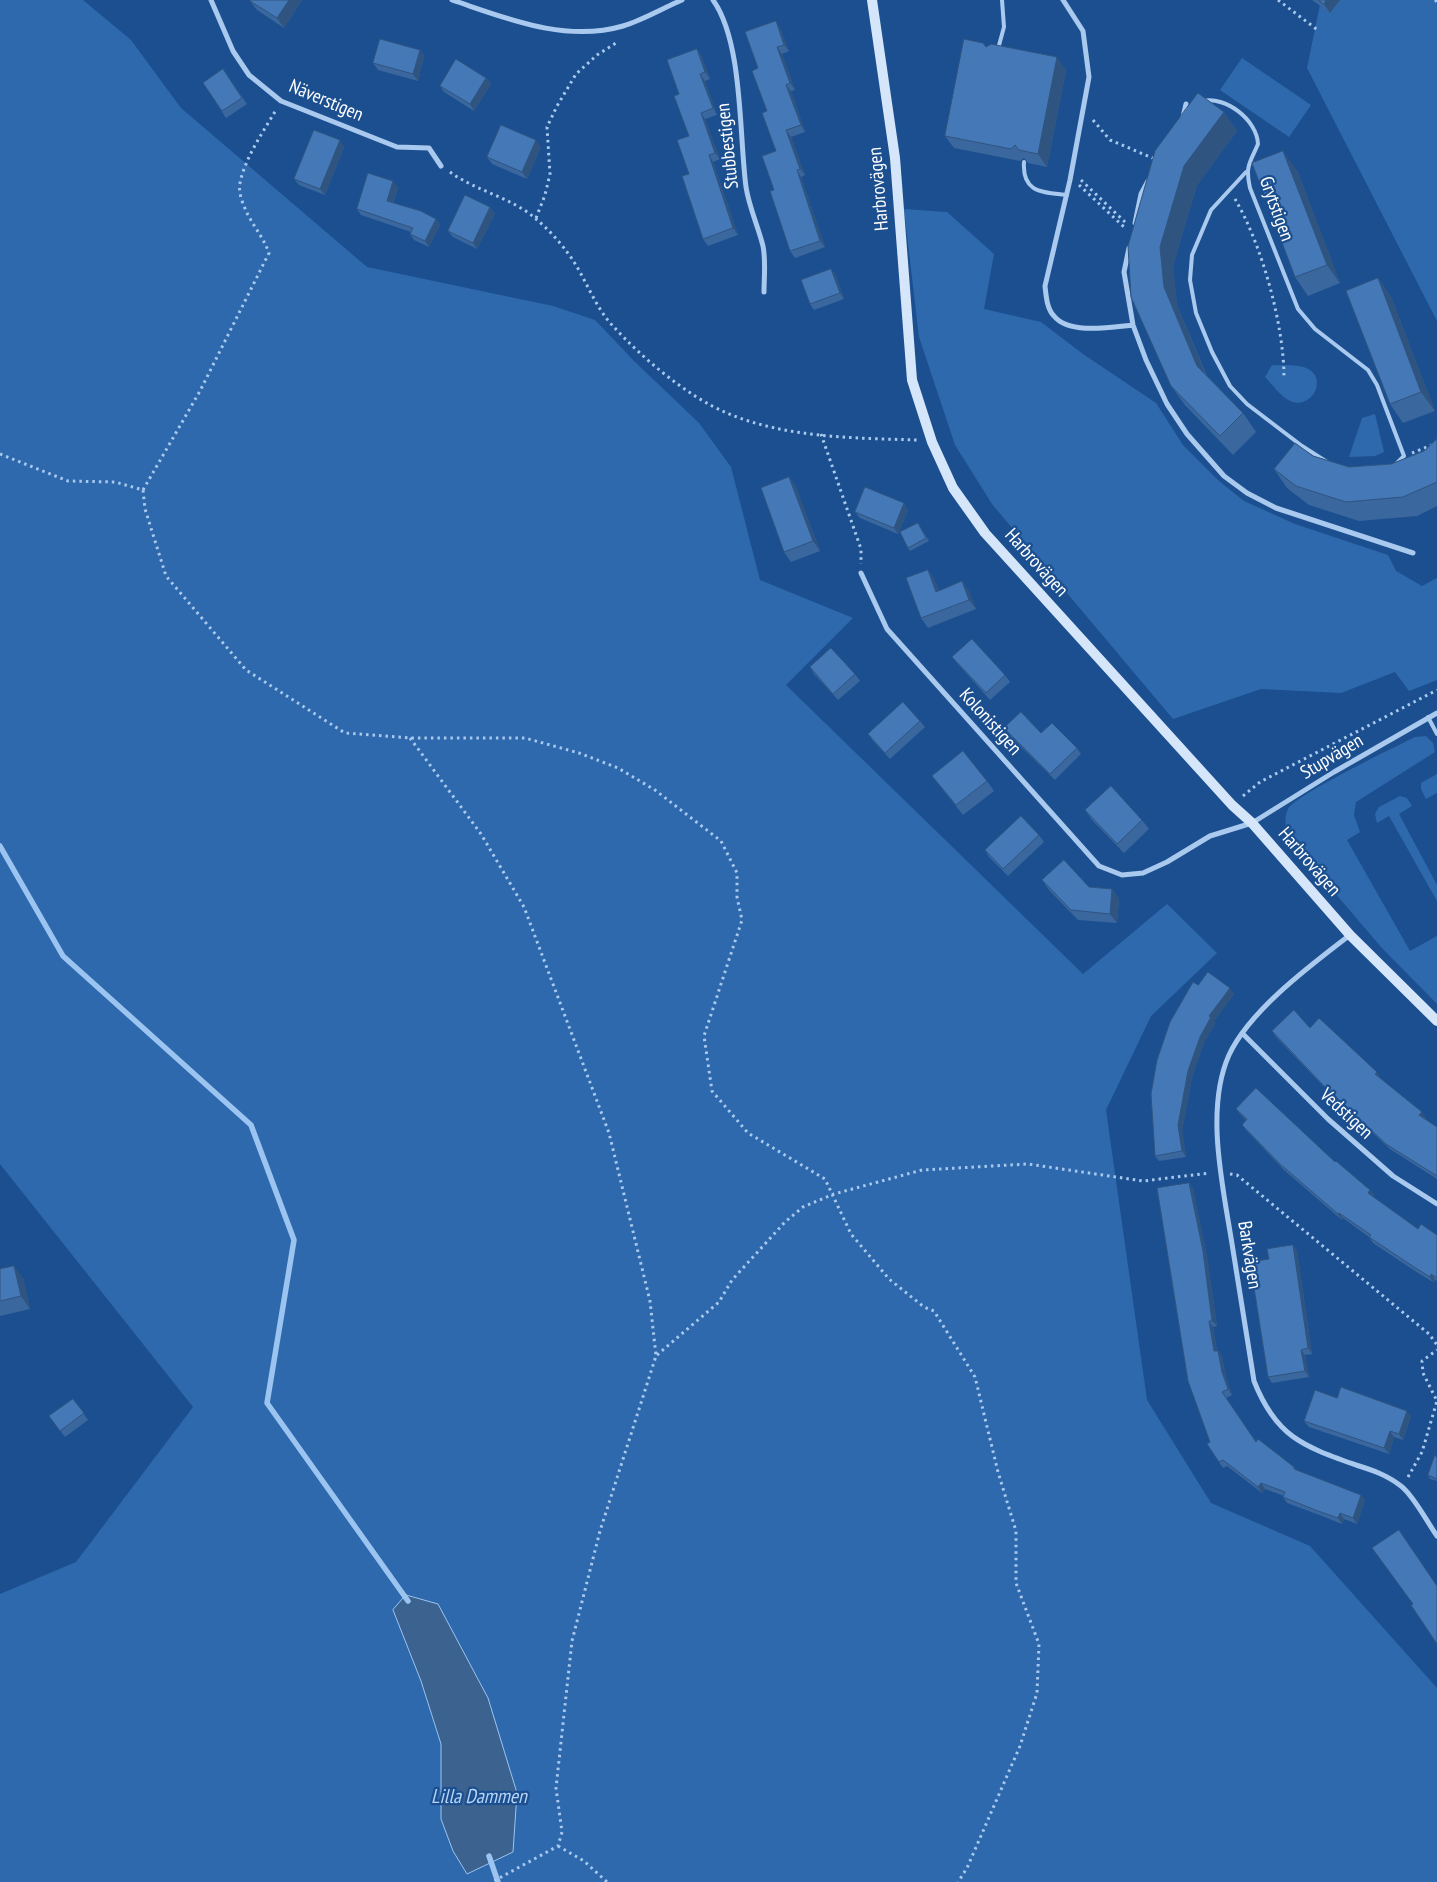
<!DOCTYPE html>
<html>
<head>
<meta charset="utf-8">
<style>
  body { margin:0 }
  canvas { display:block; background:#1b4f8f }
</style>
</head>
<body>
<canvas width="1437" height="1882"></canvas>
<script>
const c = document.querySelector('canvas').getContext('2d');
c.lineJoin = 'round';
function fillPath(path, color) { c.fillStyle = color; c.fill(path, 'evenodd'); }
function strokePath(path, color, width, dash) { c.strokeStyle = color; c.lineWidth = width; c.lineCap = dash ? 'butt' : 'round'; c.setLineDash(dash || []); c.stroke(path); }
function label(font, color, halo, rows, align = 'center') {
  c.font = font + ' "PT Sans Narrow",sans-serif'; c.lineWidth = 4.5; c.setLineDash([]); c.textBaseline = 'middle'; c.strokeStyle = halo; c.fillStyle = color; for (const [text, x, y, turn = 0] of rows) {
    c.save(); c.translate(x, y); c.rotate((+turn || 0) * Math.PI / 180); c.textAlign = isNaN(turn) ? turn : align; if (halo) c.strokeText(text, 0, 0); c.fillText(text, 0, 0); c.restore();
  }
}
const green = new Path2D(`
  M0,0h83l48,40 50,68 186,159 186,39 42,14 39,41 65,62 32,44 29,113 93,38 -67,67 297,289 84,-70 50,49 -66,63 -45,94 41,290 64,103 99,43 127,142v194h-1437v-288l76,-32 117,-155 -193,-243zM406,1595l32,10 50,93 -21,176 -14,-23 -12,-32v-75l-20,-63z
  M1321,0h116v321l-130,-253z
  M1242,58l69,47 -22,32 -69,-47z
  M904,209l43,3 47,42 -10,55 57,13 42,32 73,49 27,42 36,36 25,20 51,23 93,31 8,16 26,15 15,-8v102l-28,11 -14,-19 -54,21 -80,-4 -88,30 -181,-215 -37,-59 -36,-108z
  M1272,365c11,1 28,-2 38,5 17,12 0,40 -20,31 -9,-4 -18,-17 -25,-24z
  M1375,414l9,38 -9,4 -26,1 13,-39z
  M1426,736l7,7 2,9 -79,50 -2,13 6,17 -13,8 63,111 27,-15v68l-56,-57 -87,-102c-7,-12 -12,-23 -6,-36 7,-14 107,-62 127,-72z
  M1437,774v19l-11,6 -5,-10v-6z
  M1400,796l7,2 5,8 -13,8 38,71v16l-48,-85 -12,7 -2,-9 4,-7z`);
const water = new Path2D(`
  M406,1595l32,9 50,94 29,95 -4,59 -46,22 -14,-23 -12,-32v-75l-20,-63 -28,-71z`);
const stream = new Path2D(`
  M0,846l63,110 188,169 43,115 -27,163 141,198
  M489,1856l9,26`);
const path = new Path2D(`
  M1278,0l41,31
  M1435,0l2,2
  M1093,120l17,20 45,19
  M450,172c26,19 63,26 86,47 11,9 23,22 31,33 18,23 26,53 46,74 28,31 75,71 114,87 58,25 128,25 190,27
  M1081,180l44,42
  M1079,185l45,42
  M1235,199c27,46 49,126 49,179
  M536,218l9,-23 5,-21 -3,-47 10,-21 19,-32 21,-19 19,-12
  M821,434l40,115v15
  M1412,453l25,-10
  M0,454l68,27 47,1 28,8 2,19 21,67 80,94 99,63 65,5h115l54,15 39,15 37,22 66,51 16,32v24l5,23 -38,116 8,55 36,42 77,46 26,55 38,45 35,28 10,4 41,66 23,95 18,59v52l23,61 -2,49 -17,53 -53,122 -9,14
  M143,490l57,-99 69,-138c-6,-16 -15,-26 -22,-40 -4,-9 -9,-20 -7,-30 5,-25 23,-51 36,-73
  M410,738l71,96 43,73 85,226 41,168 6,55 -56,175 -28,110 -16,147 6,44 -4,14 -66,36
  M1243,796l17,-14 177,-92
  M1230,1174l7,1 192,159 8,11
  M657,1355l62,-53 13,-22 53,-58 18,-15 31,-13 88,-24 106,-6 115,17 67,-8
  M1408,1477l14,-25 15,-51 -14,-28 -1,-12 15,-11
  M558,1846l26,15 23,21`);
const lane = new Path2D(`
  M998,49l6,-22 -2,-27
  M1203,101c23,-5 54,19 55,43 -8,19 -13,21 -8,44l48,121 17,20 53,41 9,15 27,71 -8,8
  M1024,162c-2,31 18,30 43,33
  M1246,172l-35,38 -19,45 -2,25 6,33 16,39 18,34 17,18 55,42 25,16
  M1428,717l9,17`);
const street = new Path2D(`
  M211,0l22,51 16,24 32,26 116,46 32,1 12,18
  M452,0c54,18 113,43 171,26 20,-6 40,-18 59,-26
  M713,0c30,42 26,134 33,187 3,20 12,39 17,59 3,15 1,32 1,46
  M1063,0l20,31 6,46 -19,103 -25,106c1,10 2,23 9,30 15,19 58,11 79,9
  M1183,117l3,-13
  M1135,223l6,-29 7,-13
  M1129,248l-5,24 9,53 13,35 21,44 20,30 37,42 23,17 29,15 137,45
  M861,573l26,56 212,237 23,9 21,-2 24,-11 43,-26 42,-13 82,-51 103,-59
  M1350,935c-39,30 -100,75 -121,120 -25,56 -5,136 4,195 7,44 14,87 21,131 22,56 49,65 102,84 16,5 31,10 45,21 13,10 26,36 36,50
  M1243,1034l85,85 65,57 44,28`);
const secondary = new Path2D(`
  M872,0l23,158 17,222 20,62 21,46 32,45 247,272 20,18 98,112 87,86`);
const wall = new Path2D(`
  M251,0h51l-18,28 -27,-18 -7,-9z
  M1312,0h28l-10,13z
  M776,21l4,7 9,23 -7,3 13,36 -4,1 14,41 -14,5 14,38 -4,2 24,70 -30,11 -5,-7 -16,-61 2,-39 -9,-40 -9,-43z
  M986,47l80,23 -19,97 -19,-4 -4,-5 -4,3 -66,-13 -9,-12z
  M697,49l4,6 9,24 -5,2 12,34 -12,4 15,40 -7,3 25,73 -30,11 -5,-7 -14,-65v-38l-10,-42z
  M420,50l4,6 -6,25 -40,-11 -5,-7z
  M223,69l24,35 -21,14 -23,-35z
  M486,78l5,6 -17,27 -30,-19 -4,-6z
  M1224,112l13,19 -40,54 -24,81 4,39 30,71 36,37 13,19 -23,23 -48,-50 -14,-19 -40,-89z
  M344,147l-19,48 -26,-10 -5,-6z
  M541,147l-14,32 -35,-15 -5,-7z
  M1297,170l43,113 -32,13 -13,-19z
  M398,187l-5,16 43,16 4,6 -11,22 -15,-7 -4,-6 1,-2 -50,-17 -4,-6z
  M490,207l5,7 -18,35 -24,-12 -5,-6z
  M831,269l5,7 8,23 -30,11 -4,-6z
  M1378,278l13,19 44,114 -32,12 -13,-19z
  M1437,439v67l-20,10 -58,5 -50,-16 -22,-17 -13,-19 39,-13 36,11 42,-3 33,-13z
  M789,477l7,10 24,64 -29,11 -7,-10z
  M908,510l-10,24 -38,-16 -5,-6z
  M918,523l11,18 -19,10 -2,-3z
  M928,570l6,9 5,12h30l7,18 -48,19 -7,-10z
  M952,657l53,18 5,7 -20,18 -33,-37z
  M810,667l45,7 5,7 -22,19 -24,-26z
  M920,721l5,6 -35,32 -17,-18 -5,-7z
  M1004,728l37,5 36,15 4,6 -26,26 -46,-45z
  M932,776l55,5 7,10 -31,24z
  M1085,810l57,10 7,9 -25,24 -32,-33z
  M1039,835l5,7 -36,34 -19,-19 -4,-7z
  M1042,880l47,7 23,2 7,10 -2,24 -39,-3 -29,-30z
  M1198,985l36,9 -20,27 1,2 -11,20 -12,34 -10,54 4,26 -27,4 -4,-5z
  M1310,1028l71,50h-1l46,40 -1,1 12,8v52l-47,-30 -63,-59 -51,-53 -4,-6z
  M1236,1109l99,53 35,28 4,5 -1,2 45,32 19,6v46l-2,-1 -2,2 -18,-11 -42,-28 -4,-6 -26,-19 -1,2 -58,-50 -38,-40 -4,-5 4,-5 -6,-6z
  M1189,1183l4,6 14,68 10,69 -4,1 4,24h1l4,5 4,22 6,17 -6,3 30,44 38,25 2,3 69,30 -8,24 -13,-5 -2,5 -20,-8 -35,-13 -4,-6 1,-1 -19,-7 -3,4 -35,-27 -4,2 -16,-24 3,-2z
  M1293,1245l4,6 15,103 -7,1 4,22 -37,6 -4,-6 1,-118z
  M0,1269l23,9 7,31 -30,7z
  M1337,1398l74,18 -8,24 -9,-3 -5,17 -80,-27 -5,-6z
  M73,1399l15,21 -23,17 -16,-21z
  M1437,1458v23l-7,-2 -2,-4z`);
const shadedWall = new Path2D(`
  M289,0h13l-18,28 -7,-10z
  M1326,0h14l-10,13 -6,-9z
  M776,21l4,7 9,23 -5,-6z
  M777,47l5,7 13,36 -5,-7z
  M697,49l4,6 9,24 -5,-7z
  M420,50l4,6 -6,25 -5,-7z
  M1057,57l9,13 -19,97 -9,-13z
  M700,74l5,7 12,34 -4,-7z
  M486,78l5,6 -17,27 -4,-7z
  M786,85l5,6 14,41 -4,-7z
  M1224,112l13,19 -40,54 -24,81 4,39 33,80 -13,-19 -33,-79 -4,-40 24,-81z
  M701,113l4,6 15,40 -5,-6z
  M786,130l5,7 14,38 -5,-6z
  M340,140l4,7 -19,48 -5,-6z
  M536,140l5,7 -14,32 -5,-7z
  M1283,151l14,19 43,113 -13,-18z
  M709,155l4,7 25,73 -5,-7z
  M797,170l4,7 24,70 -5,-6z
  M393,181l5,6 -7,20 -4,-6z
  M490,207l5,7 -18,35 -4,-6z
  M436,219l4,6 -11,22 -4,-6z
  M831,269l5,7 8,23 -4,-6z
  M1378,278l13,19 44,114 -14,-19z
  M789,477l7,10 24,64 -7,-10z
  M904,503l4,7 -10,24 -4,-6z
  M928,570l6,9 9,22 -7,-9z
  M962,581l7,10 7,18 -7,-9z
  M1112,889l7,10 -2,24 -7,-9z
  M1230,988l4,6 -20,27 1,2 -11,20 -12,34 -10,54 4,26 -4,-6 -4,-26 10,-54 12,-34 9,-21z
  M1377,1072l4,6 -2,2 -4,-6z
  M1422,1112l4,6 -3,3 -4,-6z
  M1189,1183l4,6 14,68 10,69 -5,-5z
  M1370,1190l4,5 -3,4 -3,-6z
  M1339,1213l4,5 -1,2 -4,-6z
  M1293,1245l4,6 15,103 -4,-6z
  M14,1266l9,12 7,31 -9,-13z
  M1431,1274l4,6 -2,2 -3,-5z
  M1209,1321l4,6 5,30 -4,-6z
  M1301,1350l4,5 4,22 -4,-6z
  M1218,1351l4,5 4,22 6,17 -4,-6 -6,-17z
  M1407,1411l4,5 -8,24 -4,-6z
  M1390,1431l4,6 -5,17 -5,-6z
  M1261,1483l4,6 -3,4 -4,-6z
  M1361,1495l4,5 -8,24 -4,-6z
  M1340,1513l4,6 -2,5 -4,-6z`);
const building = new Path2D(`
  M251,0h38l-12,18 -27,-17z
  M1319,0h7l-2,4z
  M776,21l8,24 -7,2 13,36 -4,2 15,40 -15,5 14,39 -3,1 23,71 -30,10 -20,-60 4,-1 -12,-34 14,-5 -14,-38 5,-2 -15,-40 6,-3 -13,-36z
  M380,39l40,11 -7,24 -40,-11z
  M964,39l19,4 3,4 5,-3 66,13 -19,97 -19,-4 -4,-5 -4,4 -66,-13z
  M697,49l8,23 -5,2 13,34 -12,5 14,40 -6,2 24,73 -30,11 -21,-63 7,-2 -12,-34 12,-4 -15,-40 5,-2 -12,-34z
  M456,59l30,19 -16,26 -30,-18z
  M223,69l19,29 -20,13 -19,-28z
  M1198,93l26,19 -40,54 -24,81 4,40 33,79 46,47 -23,23 -49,-50 -40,-89 -3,-51 27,-95z
  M501,125l35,15 -14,32 -35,-15z
  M314,130l26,10 -20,49 -26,-10z
  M1283,151l44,114 -32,12 -43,-114z
  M368,173l25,8 -6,20 34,10 15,8 -11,22 -15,-7 3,-6 -56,-19z
  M465,195l25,12 -17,36 -25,-12z
  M831,269l9,24 -30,11 -9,-24z
  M1378,278l43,114 -31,12 -44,-113z
  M1437,439v43l-34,15 -57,5 -50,-16 -22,-17 21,-26 18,13 36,11 42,-3 33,-13z
  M789,477l24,64 -29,11 -23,-64z
  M865,487l39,16 -10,25 -39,-16z
  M918,523l8,15 -18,10 -8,-16z
  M928,570l8,22 26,-11 7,19 -48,18 -15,-40z
  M972,639l33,36 -19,18 -34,-36z
  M831,648l24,26 -22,20 -23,-27z
  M903,702l17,19 -35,32 -17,-19z
  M1021,712l20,21 11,-10 25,25 -27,26 -46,-46z
  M963,751l24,30 -31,24 -24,-29z
  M1111,786l31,34 -25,24 -32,-34z
  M1021,816l18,19 -36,34 -18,-19z
  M1064,860l25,27 23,2 -2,25 -39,-4 -29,-30z
  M1208,972l22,16 -21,28 2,1 -11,20 -12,34 -10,54 4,26 -27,5 -4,-62 6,-34 13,-38 23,-40 5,3z
  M1294,1010l16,18 9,-10 58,54 -2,2 47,38 -3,3 18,12v49l-51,-32 -63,-59 -51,-54z
  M1256,1088l79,74 1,-1 34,29 -2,3 50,36 3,-5 16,11v43l-6,-4 -1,3 -19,-12 -42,-28 2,-2 -32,-22 -1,1 -58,-50 -38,-39 5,-6 -11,-10z
  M1189,1183l14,68 9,70h-3l5,30h4l4,21 6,17 -6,3 34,50 2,-3 36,28v2l67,26 -8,23 -13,-5 -2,5 -20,-7 -35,-14 2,-5 -24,-9 -3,4 -35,-27 -4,2 -12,-18 3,-2 -22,-61 -31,-193z
  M1293,1245l15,103 -7,2 4,21 -37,6 -18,-115 19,-3 -2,-10z
  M14,1266l7,30 -21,5v-32z
  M1341,1387l66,24 -8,23 -9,-3 -6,17 -80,-27 11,-31 22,8z
  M73,1399l11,14 -24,18 -11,-15z
  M1435,1455l2,3v21l-9,-4z
  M1399,1530l38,56v58l-26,-39 2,-1 -41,-56z`);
const streetNames = [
  ["Näverstigen",326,101,23],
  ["Stubbestigen",728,146,-96],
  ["Harbrovägen",879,189,-95],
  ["Grytstigen",1276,209,70],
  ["Harbrovägen",1036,563,48],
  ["Kolonistigen",990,722,48],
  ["Stupvägen",1332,757,-31],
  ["Harbrovägen",1309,862,49],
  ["Vedstigen",1346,1114,43],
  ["Barkvägen",1249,1255,81]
];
const waterNames = [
  ["Lilla Dammen",479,1797]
];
fillPath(green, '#2e69ad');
fillPath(water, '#3c6290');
strokePath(water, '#9cc4f0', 1);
strokePath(stream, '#9cc4f0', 5.5);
strokePath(path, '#a9c9ee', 3, [2.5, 4]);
strokePath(lane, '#a9c9ee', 4);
strokePath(street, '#a9c9ee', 5);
strokePath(secondary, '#d6e6fa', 10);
fillPath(wall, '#3a679d');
fillPath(shadedWall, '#305480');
fillPath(building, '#4478b7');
strokePath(building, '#305480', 1);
label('19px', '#fff', '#1b4f8f', streetNames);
label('italic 20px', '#b5d3f5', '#1b4f8f', waterNames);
</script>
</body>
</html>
